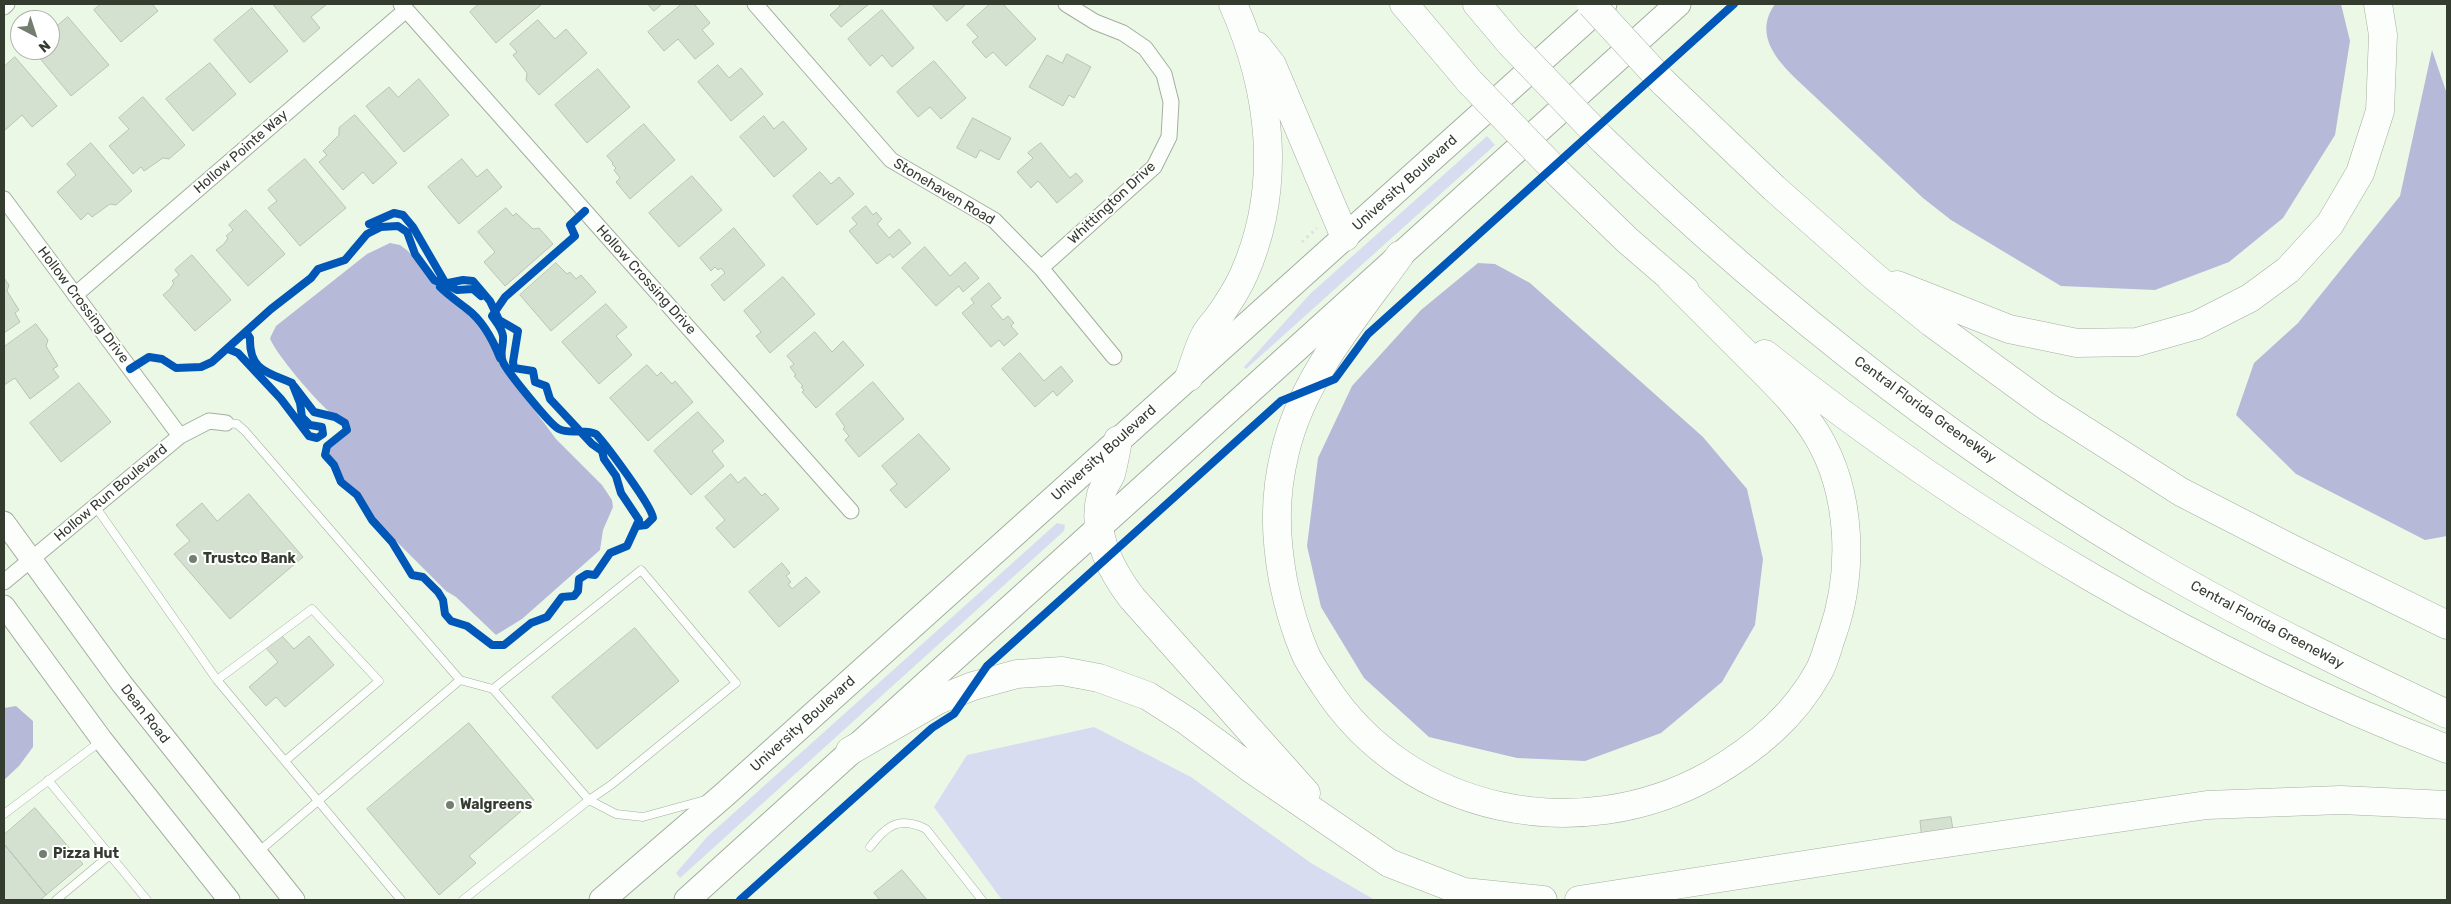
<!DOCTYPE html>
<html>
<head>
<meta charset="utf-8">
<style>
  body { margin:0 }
  #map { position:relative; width:2451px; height:904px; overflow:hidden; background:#ecf8e6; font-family:Rubik,sans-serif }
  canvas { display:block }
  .frame { position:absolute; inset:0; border:5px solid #343c30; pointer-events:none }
  .north { position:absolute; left:10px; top:10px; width:50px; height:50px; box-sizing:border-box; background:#fff; border:1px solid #aeb1ac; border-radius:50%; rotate:140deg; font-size:14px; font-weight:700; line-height:20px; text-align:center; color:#343c30 }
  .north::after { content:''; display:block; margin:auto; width:18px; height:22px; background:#747e70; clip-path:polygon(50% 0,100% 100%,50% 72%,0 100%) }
</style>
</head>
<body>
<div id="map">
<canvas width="2451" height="904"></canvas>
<div class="frame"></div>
<div class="north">N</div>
</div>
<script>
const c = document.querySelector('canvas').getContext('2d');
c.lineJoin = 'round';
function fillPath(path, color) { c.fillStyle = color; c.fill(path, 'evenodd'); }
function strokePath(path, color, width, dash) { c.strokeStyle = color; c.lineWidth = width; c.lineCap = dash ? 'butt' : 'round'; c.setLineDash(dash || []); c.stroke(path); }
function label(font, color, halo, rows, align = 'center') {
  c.font = font + ' Rubik,sans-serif'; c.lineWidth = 4; c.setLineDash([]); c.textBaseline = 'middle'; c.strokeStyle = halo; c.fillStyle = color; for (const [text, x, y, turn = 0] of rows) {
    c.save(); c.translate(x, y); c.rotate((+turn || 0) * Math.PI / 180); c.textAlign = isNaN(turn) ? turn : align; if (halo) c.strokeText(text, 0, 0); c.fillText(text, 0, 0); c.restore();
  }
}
const green = new Path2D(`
  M1487,136l8,9 -249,224 -2,-2 66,-73z
  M1057,523l8,2 -1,6 -384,347 -4,-5 31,-36z
  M1094,727l97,50 120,86 64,37h-373l-68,-93 33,-52z`);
const water = new Path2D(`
  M1775,4h566l9,37 -15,94 -52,83 -54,44 -74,28 -94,-4 -110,-66 -28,-22 -129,-121c-21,-21 -39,-45 -19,-73z
  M2432,50l15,44v442l-22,4 -129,-66 -60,-59 18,-52 44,-40 102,-127z
  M390,243l10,2 8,6 40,47 27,23 12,14 14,30 55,74 46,46 10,15 1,7 -10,23 -3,20 -78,69 -26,16 -40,-38 -10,-6 -71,-71 -17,-29 -14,-11 -17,-25 -1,-5 20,-17 2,-7c-3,-8 -11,-9 -18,-14 -12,-9 -56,-60 -60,-74l6,-12 91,-72z
  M1478,263l17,1 35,19 173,154 44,52 16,70 -8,66 -33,57 -61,51 -76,28 -68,-3 -88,-21 -65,-59 -43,-71 -14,-61 11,-88 34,-72 69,-76z
  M16,706l17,15v26l-14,19 -15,14v-72z`);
const building = new Path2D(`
  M101,4h51l6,7 -37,31 -27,-32z
  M273,4h54l-16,13 9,11 -16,14z
  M479,4h63l-46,39 -26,-31z
  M648,4h14l-8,7z
  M682,4h12l16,19 -8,7 12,14 -19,15 -17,-20 -14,12 -16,-19z
  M838,4h31l-28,23 -11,-12 10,-9z
  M932,4h34l-19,17z
  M990,4h13l33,35 -30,27 -13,-14 -7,6 -14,-16 6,-5 -11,-12z
  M252,8l36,43 -38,32 -36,-43z
  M882,10l32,38 -22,19 -10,-12 -12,11 -22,-27z
  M68,17l41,48 -38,31 -38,-46h17v-18z
  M538,20l17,19 11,-10 21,24 -48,42 -13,-15 1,-7 -14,-18 4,-3 -7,-8z
  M1067,54l24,13 -17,31 -5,-3 -6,11 -34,-19 18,-32 15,8z
  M15,57l42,49 -25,21 -10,-12 -18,16v-64z
  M934,61l32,37 -25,21 -11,-12 -12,10 -21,-25z
  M210,63l26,31 -43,37 -27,-32z
  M718,65l11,13 12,-10 22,26 -32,27 -33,-39z
  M598,69l32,38 -43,36 -32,-38z
  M419,79l30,36 -45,37 -38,-46 23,-19 9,10z
  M143,97l42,48 -16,14 -6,-1 -19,13 -3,-4 -8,7 -24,-28 20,-17 -10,-11z
  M355,115l42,48 -24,21 -10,-12 -20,18 -24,-28 8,-7 -4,-4 16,-16v-7z
  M764,116l10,13 9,-8 24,28 -33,28 -34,-40z
  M973,118l38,20 -12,22 -19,-10 -4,8 -19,-10z
  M644,124l31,36 -45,39 -14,-17 4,-4 -6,-8 2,-2 -4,-4 1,-1 -6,-7z
  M91,143l41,48 -16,14 -6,-1 -18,13 -4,-4 -7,7 -24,-28 19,-17 -9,-11z
  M1041,143l29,35 6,-5 7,8 -26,22 -19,-22 -7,7 -14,-16 16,-14 -5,-5z
  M305,159l41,49 -46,38 -32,-38 9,-7 -9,-11z
  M462,159l15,18 10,-8 15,18 -43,37 -31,-37z
  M820,172l11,12 8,-7 15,17 -37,31 -24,-29z
  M692,176l30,34 -43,37 -30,-34z
  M866,206l7,9 3,-3 6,7 -5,5 12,14 10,-9 12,14 -18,15 -3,-4 -13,10 -28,-33 8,-7 -5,-6z
  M506,208l7,8 3,-3 17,16 6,-1 14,16 -48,42 -21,-24 11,-10 -17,-20z
  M246,210l39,44 -37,32 -32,-36 8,-6 4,-6 -2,-2 7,-6 -4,-5z
  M734,228l31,37 -41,36 -13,-16 14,-12 -4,-5 -3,2 -3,-3 -4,4 -11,-13z
  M925,247l25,29 15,-14 14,16 -16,14 -4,-6 -23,20 -34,-38z
  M192,255l39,45 -36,31 -32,-36 7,-6 4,-6 -2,-2 7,-6 -4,-5z
  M556,263l11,11 3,-2 6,7 5,-4 15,17 -45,39 -31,-36z
  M783,277l32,37 -45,39 -14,-17 5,-4 -17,-21z
  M4,278l5,7 -2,6 12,19 -4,3 5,9 -16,11z
  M989,283l12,15 -10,8 12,14 5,-4 6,7 -3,3 7,8 -14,12 -5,-6 -8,7 -29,-34 12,-10 -3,-4z
  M606,304l21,23 -11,9 16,19 -33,29 -37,-42z
  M36,324l12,16 -2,6 12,20 -5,3 6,8 -29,22 -15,-21 -11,7v-38z
  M815,332l17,20 11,-11 21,24 -48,43 -14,-16 2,-2 -3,-3 2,-1 -9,-10 2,-1 -6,-8 4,-3 -7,-8z
  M1020,353l24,28 17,-15 12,15 -16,15 -4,-5 -18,16 -33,-38z
  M647,365l10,11 4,-4 11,12 3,-3 18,21 -45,39 -38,-43z
  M873,382l31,37 -45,38 -14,-17 4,-4 -6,-7 2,-2 -9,-13z
  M79,383l32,39 -50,40 -31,-39z
  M698,412l26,29 -12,10 12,15 -33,29 -37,-44z
  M919,434l31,35 -44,39 -16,-18 7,-6 -15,-18z
  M731,474l7,9 7,-6 17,19 3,-3 14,16 -45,39 -18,-20 9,-8 -20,-23z
  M249,494l54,63 -73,62 -56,-65 16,-13 -14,-16 26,-22 15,18z
  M782,563l8,10 -4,3 5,6 -3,2 4,5 14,-12 14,15 -41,35 -30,-35z
  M635,628l44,53 -82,68 -45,-52z
  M281,635l13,14 15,-13 25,29 -49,42 -9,-10 -10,9 -17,-19 29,-25 -12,-14z
  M469,723l65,77 -65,56 7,7 -37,32 -72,-86z
  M35,808l48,56 -37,31 -42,-51v-9z
  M1951,817l3,20 -32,4 -2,-20z
  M4,844l42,51 -6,5h-36z
  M902,870l25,30h-47l-6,-7z`);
const path = new Path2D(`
  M1302,242l15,-14`);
const service = new Path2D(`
  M226,423l11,1 8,7 215,249 33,9
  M95,506l122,174 184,220
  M217,680l95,-71 67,72 -94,80
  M48,780l99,120
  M4,814l97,-73
  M870,847c17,-22 29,-31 56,-18l56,71
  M257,853l203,-173
  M56,900l54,-45
  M463,900l126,-100 22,-15 125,-102 -95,-113 -148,119 96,111 27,14 27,3 62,-17`);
const minor = new Path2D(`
  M401,4l450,507
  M755,4l136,156 103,60 47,48 73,89
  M4,7l3,-3
  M4,199l176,237
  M1041,268l113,-101 15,-30 2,-35 -7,-28 -19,-26 -22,-15 -28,-11 -29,-18
  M75,295l331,-285
  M4,582l176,-146 29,-15 17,2`);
const secondary = new Path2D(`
  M4,522l118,162 172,216
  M4,606l98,134 127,160`);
const primary = new Path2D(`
  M602,900l122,-105 880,-791
  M687,900l991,-896`);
const motorway = new Path2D(`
  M1404,4l66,78
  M1477,4l33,39
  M1257,46l15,19 73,172
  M1663,82l111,106 102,90 56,45 114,83 135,86 111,57 155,76
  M1602,139c170,164 359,314 564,432 92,53 186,98 281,143
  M1559,174l68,66 58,50
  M1400,255c-43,60 -98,123 -115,197 -11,44 -10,84 -2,128 5,25 12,50 22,73 5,12 13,22 20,33 83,128 254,162 385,89 45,-26 84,-58 109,-104 6,-11 9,-25 13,-36 22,-62 20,-142 -15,-200 -17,-28 -42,-52 -65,-75 -27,-27 -54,-54 -81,-81
  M1897,285l112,44 68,14 60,-1 60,-17 53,-27 38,-28 42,-46 30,-51 20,-62 3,-76 -5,-31
  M1765,354c206,164 437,300 682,395
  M1189,377c5,-13 9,-29 16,-42 3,-6 8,-11 12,-16 10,-14 20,-29 27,-45 39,-88 27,-184 -11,-270
  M1118,440c-2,11 -4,23 -7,34 -3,7 -8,13 -10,21 -10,38 9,74 31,103l174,195
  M850,751l88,-51 35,-14 44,-12 45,-3 37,7 49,18 39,25 66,49 136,93 75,29 79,8
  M1579,900l334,-52 294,-43 134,-5 106,5`);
const motorwayBridge = new Path2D(`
  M1591,4l72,78
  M1510,43l92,96
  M1470,82l89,92`);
const cycleway = new Path2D(`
  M585,211l-15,14 5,11 -70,61 -13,19c4,6 10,12 11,20 1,9 -4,17 0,26 3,8 48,64 56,67 11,6 25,-1 37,5 10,11 56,72 57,84l-7,7 -8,1
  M369,224l25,-11 9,2 10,12 33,57 11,6 16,-1 8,7
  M440,287c8,8 18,15 27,22 16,12 26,31 33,49
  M228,349l10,4 43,46 28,37 8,2 6,-4 -1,-7 -12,-2 -8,-8 -2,-14 -8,-20c-25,-11 -43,-13 -42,-45l-3,-5 -4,2
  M130,369l19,-12 13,2 14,9 25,-1 11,-5 59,-53 40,-31 7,-9 27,-9 22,-26 14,-7 17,-1 9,6 8,22 19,26 9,4 20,-4 10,1 17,20 9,19 19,11 -5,31 1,6 19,3 2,11 11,4 4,13 42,45 10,7 2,8 12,17 5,17 18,27 -12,26 -17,7 -15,22 -8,-1 -8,5 -1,12 -4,5 -12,1 -15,20 -16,6 -27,22h-12l-25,-19 -16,-5 -6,-7 -2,-14 -5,-8 -15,-15 -11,-2 -20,-33 -20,-22 -15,-25 -16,-13 -7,-17 -9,-10 2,-9 20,-16 -2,-7 -10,-6 -21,-5 -20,-26
  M740,900l192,-172 22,-14 33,-48 294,-265 54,-22 33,-45 366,-330`);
const markers = [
  [193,559,5,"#747e70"],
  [450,805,5,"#747e70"],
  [43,854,5,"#747e70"]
];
const streetNames = [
  ["Hollow Pointe Way",241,152,-41],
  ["University Boulevard",1405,183,-42],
  ["Stonehaven Road",944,192,31],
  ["Whittington Drive",1112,203,-43],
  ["Hollow Crossing Drive",646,280,48],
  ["Hollow Crossing Drive",83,305,53],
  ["Central Florida GreeneWay",1925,410,36],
  ["University Boulevard",1104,453,-42],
  ["Hollow Run Boulevard",111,493,-40],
  ["Central Florida GreeneWay",2267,625,28],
  ["Dean Road",145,714,52],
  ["University Boulevard",803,724,-42]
];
const poiNames = [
  ["Trustco Bank",203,559],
  ["Walgreens",460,805],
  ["Pizza Hut",53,854]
];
fillPath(green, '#d8dcf1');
fillPath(water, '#b7b9d9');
fillPath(building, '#d5e1d0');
strokePath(building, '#b9c3b5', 1);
strokePath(service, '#a4aea0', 9);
strokePath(minor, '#a4aea0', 17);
strokePath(secondary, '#a4aea0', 23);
strokePath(primary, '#a4aea0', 27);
strokePath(motorway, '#a4aea0', 29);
strokePath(path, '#dde1db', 3, [2.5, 4]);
strokePath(service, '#fcfefb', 8);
strokePath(minor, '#fcfefb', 15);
strokePath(secondary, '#fcfefb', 21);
strokePath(primary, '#fcfefb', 25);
strokePath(motorway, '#fcfefb', 28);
strokePath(motorwayBridge, '#a4aea0', 29, []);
strokePath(motorwayBridge, '#fcfefb', 28);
strokePath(cycleway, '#0057b8', 8);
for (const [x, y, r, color] of markers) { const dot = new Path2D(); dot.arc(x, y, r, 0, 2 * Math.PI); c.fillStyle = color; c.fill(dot); strokePath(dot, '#fff', 2); }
label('14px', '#343c30', '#fff', streetNames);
label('bold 14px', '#343c30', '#fff', poiNames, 'left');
</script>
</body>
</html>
